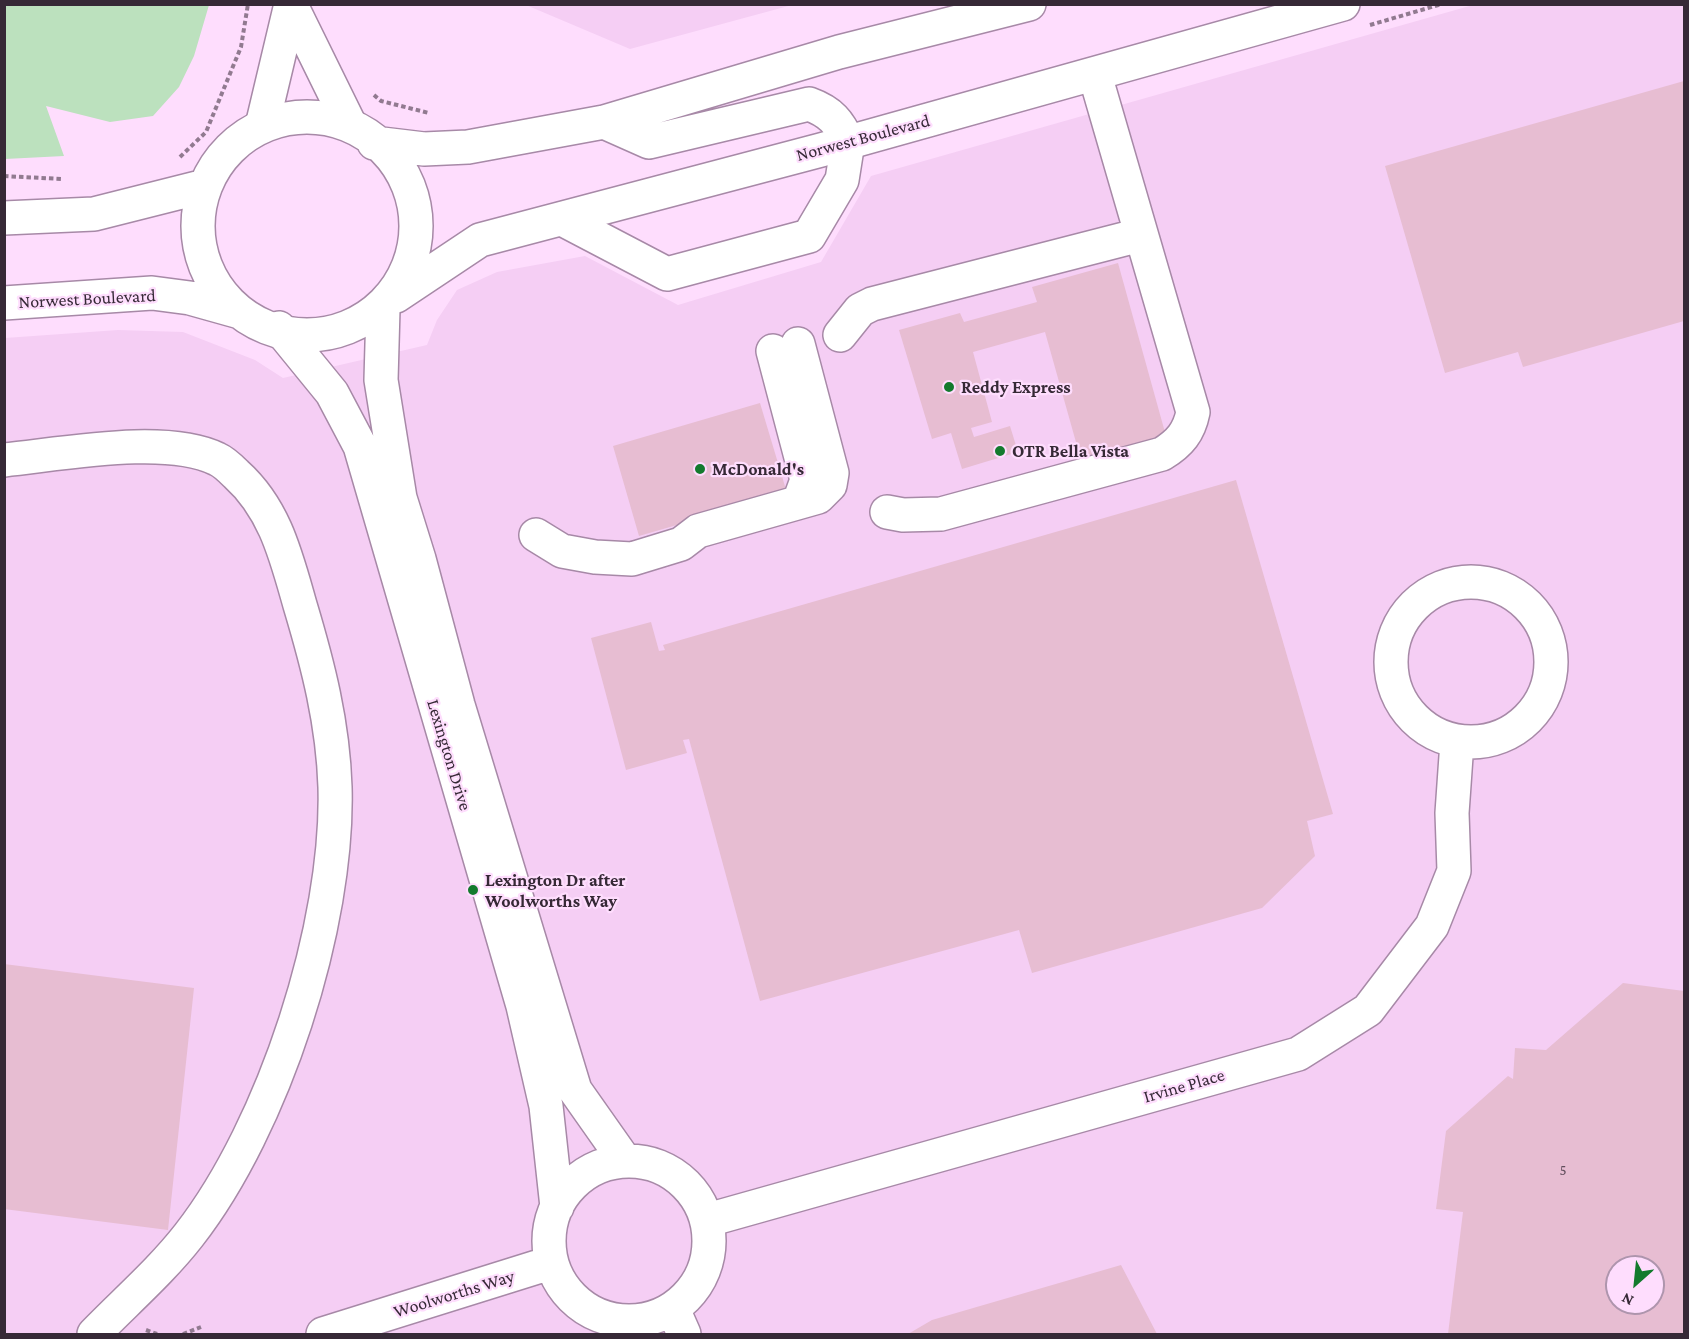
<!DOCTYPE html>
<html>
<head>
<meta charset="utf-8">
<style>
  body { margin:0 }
  #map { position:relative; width:1689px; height:1339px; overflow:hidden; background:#feddfd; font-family:"Crimson Pro",serif }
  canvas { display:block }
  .frame { position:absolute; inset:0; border:6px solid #362936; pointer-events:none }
  .north { position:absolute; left:1605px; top:1255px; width:60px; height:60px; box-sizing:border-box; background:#feddfd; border:2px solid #ae95ad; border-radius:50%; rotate:207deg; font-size:16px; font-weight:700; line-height:24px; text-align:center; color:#362936 }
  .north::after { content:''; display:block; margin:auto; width:21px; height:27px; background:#137a2d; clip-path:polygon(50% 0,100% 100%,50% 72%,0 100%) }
</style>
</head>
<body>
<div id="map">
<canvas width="1689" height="1339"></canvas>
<div class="frame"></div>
<div class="north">N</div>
</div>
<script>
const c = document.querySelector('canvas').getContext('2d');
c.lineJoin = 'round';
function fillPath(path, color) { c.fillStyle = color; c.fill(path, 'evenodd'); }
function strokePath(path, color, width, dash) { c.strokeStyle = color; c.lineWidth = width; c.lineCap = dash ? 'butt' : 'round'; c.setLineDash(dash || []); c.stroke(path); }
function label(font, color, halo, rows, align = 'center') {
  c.font = font + ' "Crimson Pro",serif'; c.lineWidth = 4.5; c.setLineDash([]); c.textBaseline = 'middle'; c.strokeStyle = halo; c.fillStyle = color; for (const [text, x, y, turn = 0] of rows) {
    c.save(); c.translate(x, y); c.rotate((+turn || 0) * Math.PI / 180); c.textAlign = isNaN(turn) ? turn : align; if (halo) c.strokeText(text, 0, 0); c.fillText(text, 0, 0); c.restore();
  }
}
const built = new Path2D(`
  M526,5v-1l266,1 -162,44z
  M1473,5h211v1329h-1679v-996l113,-8 65,2 72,28 28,18 144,-33 10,-25 20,-30 40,-18 88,-16 93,49 143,-43 50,-86zM1617,1267h36v36h-36z`);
const green = new Path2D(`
  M4,5l1,-1 204,1 -15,51 -15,31 -26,29 -43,6 -64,-16 18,50 -59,3z`);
const building = new Path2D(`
  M1684,81v240l-161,46 -5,-15 -73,21 -60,-207z
  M1118,263l48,173 -85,24 -36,-128 -72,20 19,70 -21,6 3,9 36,-11 8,26 -56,17 -11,-36 -19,6 -33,-109 61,-17 4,9 73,-20 -5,-15z
  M760,403l27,90 -148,43 -26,-90z
  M1236,480l97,334 -26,7 8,35 -53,52 -230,65 -13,-43 -259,71 -71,-262 -6,1 4,13 -61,17 -35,-132 60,-16 8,29 6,-1 -2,-5z
  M4,964l190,24 -26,242 -164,-21z
  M1623,983l61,8v343h-236l15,-122 -27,-3 10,-78 62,-55 5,3 2,-31 31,2zM1617,1267h36v36h-36z
  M1121,1265l36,69h-249l24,-14z`);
const path = new Path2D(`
  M1370,25l72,-21
  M374,95l7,6 48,12
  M180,157l26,-25 35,-85 7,-43
  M4,176l57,3
  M146,1330l11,4
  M183,1334l18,-7`);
const minor = new Path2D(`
  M291,5l59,120
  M262,126l29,-122
  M562,219l105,55 142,-38 33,-56 6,-38
  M383,309l-2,71 19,118 19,61 39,146 117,385 50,71
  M279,328l53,65 28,53 163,560 23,100 11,101
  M840,335l20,-25 12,-6 268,-69
  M773,351l34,129 -8,22
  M4,460c59,-6 162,-26 213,-1 7,3 13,9 19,15 39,35 50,82 64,131 18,60 33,118 35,182 4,138 -61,339 -146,448 -28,36 -63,66 -95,99
  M887,512l16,3 38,-1 221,-60c18,-11 27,-22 31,-42l-98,-337
  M536,535l26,16 33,6 37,2 49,-15 17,-13 120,-34 12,-12 2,-12 -34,-129
  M1391 662a80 80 0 1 1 160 0a80 80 0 1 1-160 0Z
  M549 1241a80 80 0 1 1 160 0a80 80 0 1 1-160 0Z
  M708,1220l590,-166 70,-44 64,-84 22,-55 -2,-58 5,-71
  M673,1309l11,25
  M323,1334l227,-71`);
const major = new Path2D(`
  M198 226a109 109 0 1 1 218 0a109 109 0 1 1-218 0Z
  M604,122l45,20 160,-38c22,8 30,18 39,38
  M374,143l50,6 44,-2 136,-25 235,-70 190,-48
  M4,218l90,-4 111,-28
  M396,296l84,-56 341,-90 522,-146
  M4,303l148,-10 38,5 50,14`);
const markers = [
  [949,387,6,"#137a2d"],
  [1000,451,6,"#137a2d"],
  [700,469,6,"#137a2d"],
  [473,890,6,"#137a2d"]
];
const numberNames = [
  ["5",1563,1170]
];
const streetNames = [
  ["Norwest Boulevard",863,138,-15],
  ["Norwest Boulevard",87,299,-3],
  ["Lexington Drive",449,755,73],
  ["Irvine Place",1184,1086,-16],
  ["Woolworths Way",454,1294,-17]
];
const poiNames = [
  ["Reddy Express",961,387],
  ["OTR Bella Vista",1012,451],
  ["McDonald's",712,469],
  ["Lexington Dr after",485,880],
  ["Woolworths Way",485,901]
];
fillPath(built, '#f5cef4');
fillPath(green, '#bce1be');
fillPath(building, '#e7bdd2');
strokePath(minor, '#a789a7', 36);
strokePath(major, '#a789a7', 36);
strokePath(path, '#917a90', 4, [4.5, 3]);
strokePath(minor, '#fff', 33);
strokePath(major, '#fff', 33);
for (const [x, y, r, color] of markers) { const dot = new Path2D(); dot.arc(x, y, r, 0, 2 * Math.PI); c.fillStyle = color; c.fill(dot); strokePath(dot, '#feddfd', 2); }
label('15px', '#624e5d', null, numberNames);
label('18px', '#362936', '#feddfd', streetNames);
label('bold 18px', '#362936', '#feddfd', poiNames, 'left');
</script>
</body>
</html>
